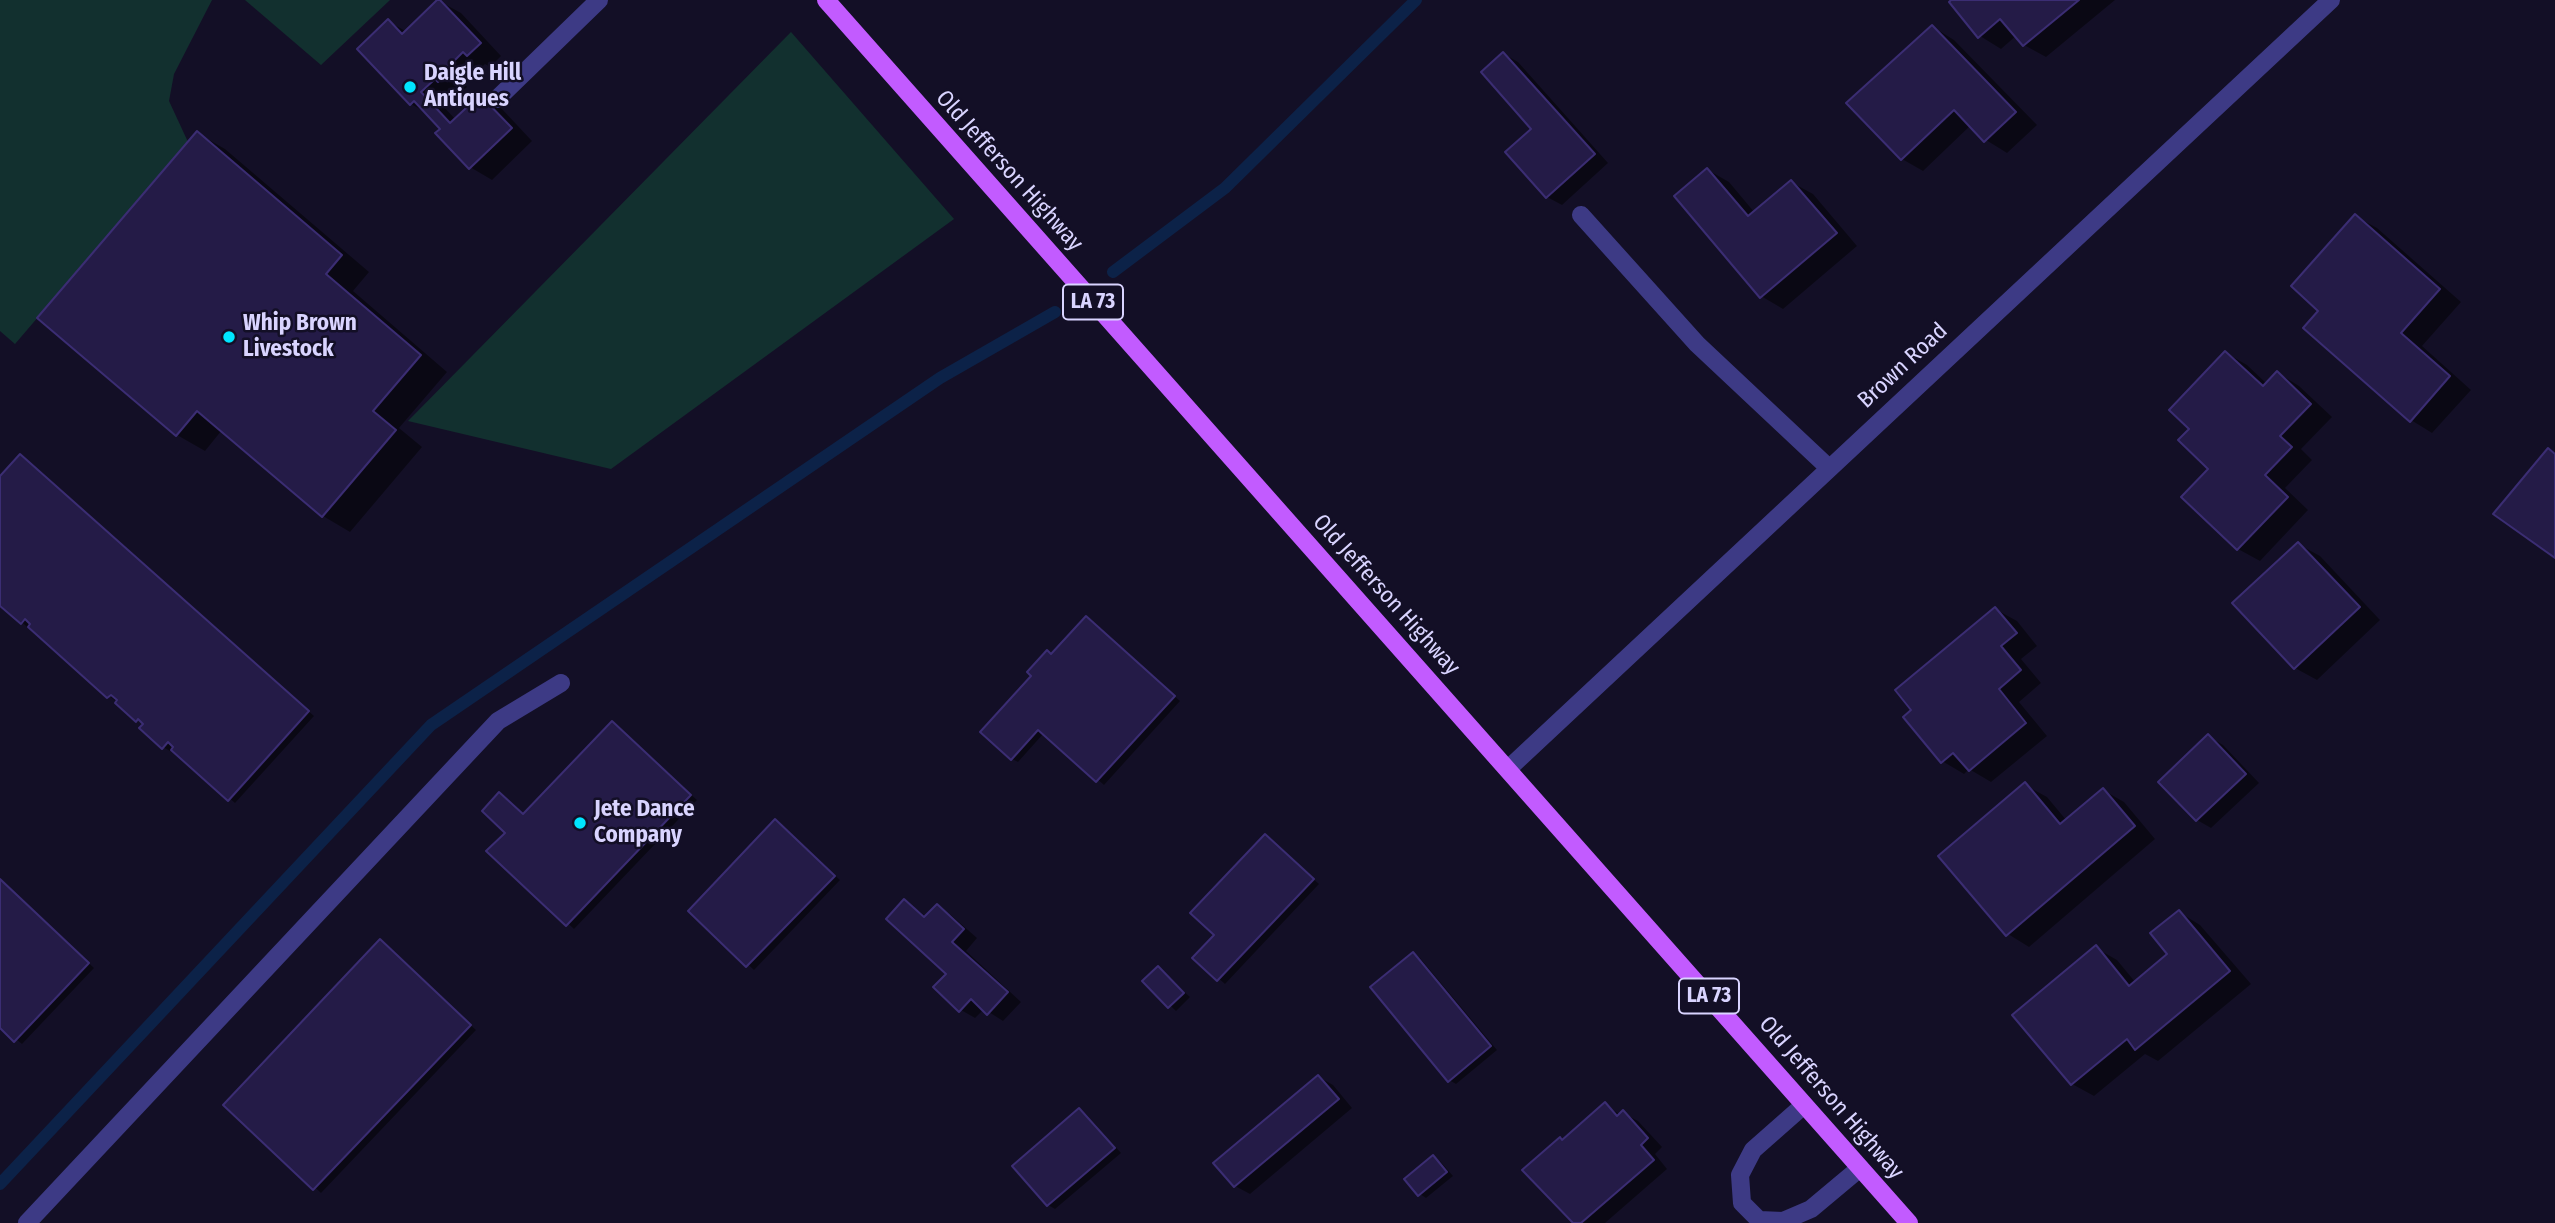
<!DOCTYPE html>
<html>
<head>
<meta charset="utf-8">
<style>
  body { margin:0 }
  canvas { display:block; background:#130f26 }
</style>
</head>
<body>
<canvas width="2555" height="1223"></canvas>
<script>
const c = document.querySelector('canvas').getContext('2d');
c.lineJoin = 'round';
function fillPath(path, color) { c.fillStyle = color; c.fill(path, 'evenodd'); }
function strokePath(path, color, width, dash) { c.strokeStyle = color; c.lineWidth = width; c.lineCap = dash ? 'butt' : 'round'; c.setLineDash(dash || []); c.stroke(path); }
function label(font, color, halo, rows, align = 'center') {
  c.font = font + ' "Fira Sans Condensed",sans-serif'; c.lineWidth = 5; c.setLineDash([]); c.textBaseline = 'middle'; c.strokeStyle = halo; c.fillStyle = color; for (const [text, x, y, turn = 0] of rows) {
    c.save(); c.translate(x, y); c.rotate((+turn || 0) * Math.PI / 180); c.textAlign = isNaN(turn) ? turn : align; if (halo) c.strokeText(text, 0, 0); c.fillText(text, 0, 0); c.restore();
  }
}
const green = new Path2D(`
  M0,0h212l-38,74 -5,27 19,41 -173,202 -15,-13z
  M245,0h145l-69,65z
  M791,32l163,187 -343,250 -203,-48z`);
const shadow = new Path2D(`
  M1953,0h162l-69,57 -22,-12 -7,-10 -16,14 -21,-13z
  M439,1l22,12 40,43 -11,11 -5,-3 -20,20 2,3 -7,6 -4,-2 -14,14 14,15 24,-23 22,12 30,32 -40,39 -22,-13 -43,-54 -16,-9 -23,-83 19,11z
  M1933,27l21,13 83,85 -30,28 -21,-13 -15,-15 -48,46 -21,-12z
  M1504,54l14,8 90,101 -46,42 -15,-8 -13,-68z
  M197,133l28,16 144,123 -16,19 94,81 -48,56 23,19 -72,85 -27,-16 -101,-86 -17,21 -28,-16 -138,-117z
  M1708,170l21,12 26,31 36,-31 22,12 44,52 -74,63 -22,-13z
  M2355,216l22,12 84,74 -39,44 49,44 -39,43 -21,-13 -90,-109z
  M2226,353l21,12 20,19 11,-11 21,13 33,31 -31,32 11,11 -27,28 23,22 -48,51 -22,-12 -28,-80 -19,-40z
  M20,456l294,260 -79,87 -63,-54 -2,2 -7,-4 -19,-22 -144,-121v-125z
  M2298,544l22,12 60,64 -63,60 -22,-12z
  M1995,609l22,12 20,25 -16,13 20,24 -22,19 28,34 -56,46 -22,-13 -5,5 -22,-13z
  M1086,618l94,83 -76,84 -60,-52 -26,29 -6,-3 22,-83z
  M612,723l85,77 -123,129 -85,-78 18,-18 -7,-39 24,21z
  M2208,736l15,9 36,38 -48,45 -14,-8z
  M2025,785l22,12 20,24 36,-31 21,12 31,37 -126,108 -21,-13z
  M776,822l64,58 -86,90 -64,-59z
  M1265,836l54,48 -94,100 -30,-26 22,-23z
  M0,879l94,89 -72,76 -22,-18z
  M905,901l22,16 10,-10 14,8 26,23 -11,13 55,51 -18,19 -19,-12 -9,9 -14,-8 -12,-36z
  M2179,912l21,13 51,59 -93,77 -13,-7 -51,42 -22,-12 24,-136 21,12 19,23 34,-28z
  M381,942l95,88 -155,163 -96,-88z
  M1413,954l7,4 77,92 -41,34 -7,-4z
  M1158,968l32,29 -14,14 -32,-30z
  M1319,1077l14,8 19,23 -102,86 -15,-8z
  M1605,1105l16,10 2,-2 15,8 24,26 -7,7 12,15 -62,54h-30l-12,-82z
  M1079,1110l7,4 35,39 -66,56 -7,-4 -33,-39z
  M1433,1157l7,4 13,15 -27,22 -6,-4z`);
const stream = new Path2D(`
  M1113,272l112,-84 191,-188
  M0,1184l431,-459 509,-347 115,-66`);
const building = new Path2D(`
  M437,0h3l41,43 -14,13 -4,-4 -19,19 2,3 -8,8 -3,-3 -14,13 29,31 30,-28 32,33 -43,41 -34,-36 5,-4 -26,-28 -4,4 -53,-56 31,-30 14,15z
  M1951,0h128l-56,46 -23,-27 -22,19 -29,-36z
  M1932,25l84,87 -32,30 -30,-32 -53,50 -55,-57z
  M1503,52l92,102 -49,44 -41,-46 26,-23 -50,-57z
  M197,131l145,124 -16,19 95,81 -48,56 23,19 -74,87 -125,-106 -21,25 -139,-118z
  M1707,168l41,48 43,-36 46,53 -77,65 -86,-102z
  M2355,214l85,75 -39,44 49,43 -40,46 -107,-94 15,-17 -27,-25z
  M2225,351l38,35 14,-15 34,33 -31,32 12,11 -27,28 23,22 -51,53 -56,-53 27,-28 -30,-29 11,-11 -20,-19z
  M2548,448l7,6v104l-62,-44z
  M20,454l289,257 -81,90 -57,-51 2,-3 -5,-5 -6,7 -23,-21 4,-4 -5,-5 -2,3 -21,-19 2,-3 -6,-5 -4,3 -79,-71 2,-3 -5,-5 -4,5 -21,-18v-130z
  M2298,542l62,65 -66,62 -62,-66z
  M1995,607l22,26 -16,13 20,24 -22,19 27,34 -57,48 -16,-18 -12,10 -38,-46 8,-7 -16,-20z
  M1086,616l89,80 -79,86 -58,-52 -27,30 -31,-28 51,-56 -4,-4 20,-22 4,4z
  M612,721l79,74 -125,131 -80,-75 19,-18 -23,-22 17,-19 24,22z
  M2208,734l38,40 -50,47 -38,-39z
  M2025,782l35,42 43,-36 32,38 -129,110 -68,-80z
  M775,819l60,57 -89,91 -58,-56z
  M1265,834l49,45 -97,102 -25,-23 22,-23 -24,-22z
  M0,879l89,84 -75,79 -14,-14z
  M904,899l20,18 13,-13 27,25 -12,13 56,50 -21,23 -16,-16 -12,13 -26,-25 13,-13 -60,-55z
  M2179,910l51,61 -95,79 -8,-11 -56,46 -59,-70 84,-70 33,41 38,-32 -17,-21z
  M380,939l91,86 -158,165 -90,-85z
  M1413,952l78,94 -43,36 -78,-95z
  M1158,966l26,27 -16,15 -26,-27z
  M1318,1075l21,24 -105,88 -21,-24z
  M1605,1102l12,14 6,-6 25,28 -7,7 13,15 -73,63h-8l-51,-53 38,-33 2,3z
  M1079,1108l36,40 -68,58 -35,-40z
  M1433,1155l14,17 -29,24 -14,-17z`);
const lane = new Path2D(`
  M497,99l102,-99
  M1581,215l116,129 132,124
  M1804,1105l-51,45 -13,25 2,28 17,17 24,1 28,-12 49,-41
  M27,1223l471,-502 63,-38`);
const street = new Path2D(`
  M1508,769l823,-769`);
const primary = new Path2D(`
  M826,0l1083,1223`);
const markers = [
  [410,87,7,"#00e5ff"],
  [229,337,7,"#00e5ff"],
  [580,823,7,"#00e5ff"]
];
const shields = [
  [1093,302,60],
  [1709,996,60]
];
const shieldNames = [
  ["LA 73",1093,302],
  ["LA 73",1709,996]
];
const poiNames = [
  ["Daigle Hill",424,74],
  ["Antiques",424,100],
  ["Whip Brown",243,324],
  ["Livestock",243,350],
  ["Jete Dance",594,810],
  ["Company",594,836]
];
const streetNames = [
  ["Old Jefferson Highway",1009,171,48],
  ["Brown Road",1903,366,-43],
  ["Old Jefferson Highway",1386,595,48],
  ["Old Jefferson Highway",1831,1098,49]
];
fillPath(green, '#12302f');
fillPath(shadow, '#0007');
strokePath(stream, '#0c2248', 12);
fillPath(building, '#241b47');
strokePath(building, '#3b2d73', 2);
strokePath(lane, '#3d3a85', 18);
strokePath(street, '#3d3a85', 18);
strokePath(primary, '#c25bff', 18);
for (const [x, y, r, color] of markers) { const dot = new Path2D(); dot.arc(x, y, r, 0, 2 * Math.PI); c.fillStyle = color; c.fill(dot); strokePath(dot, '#130f26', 2.5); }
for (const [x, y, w] of shields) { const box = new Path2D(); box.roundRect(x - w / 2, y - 17.5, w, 35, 5); c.fillStyle = '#130f26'; c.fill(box); strokePath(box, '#d9d4ff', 2); }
label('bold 21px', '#d9d4ff', null, shieldNames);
label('bold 23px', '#d9d4ff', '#130f26', poiNames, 'left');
label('23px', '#d9d4ff', '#130f26', streetNames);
</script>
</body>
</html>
